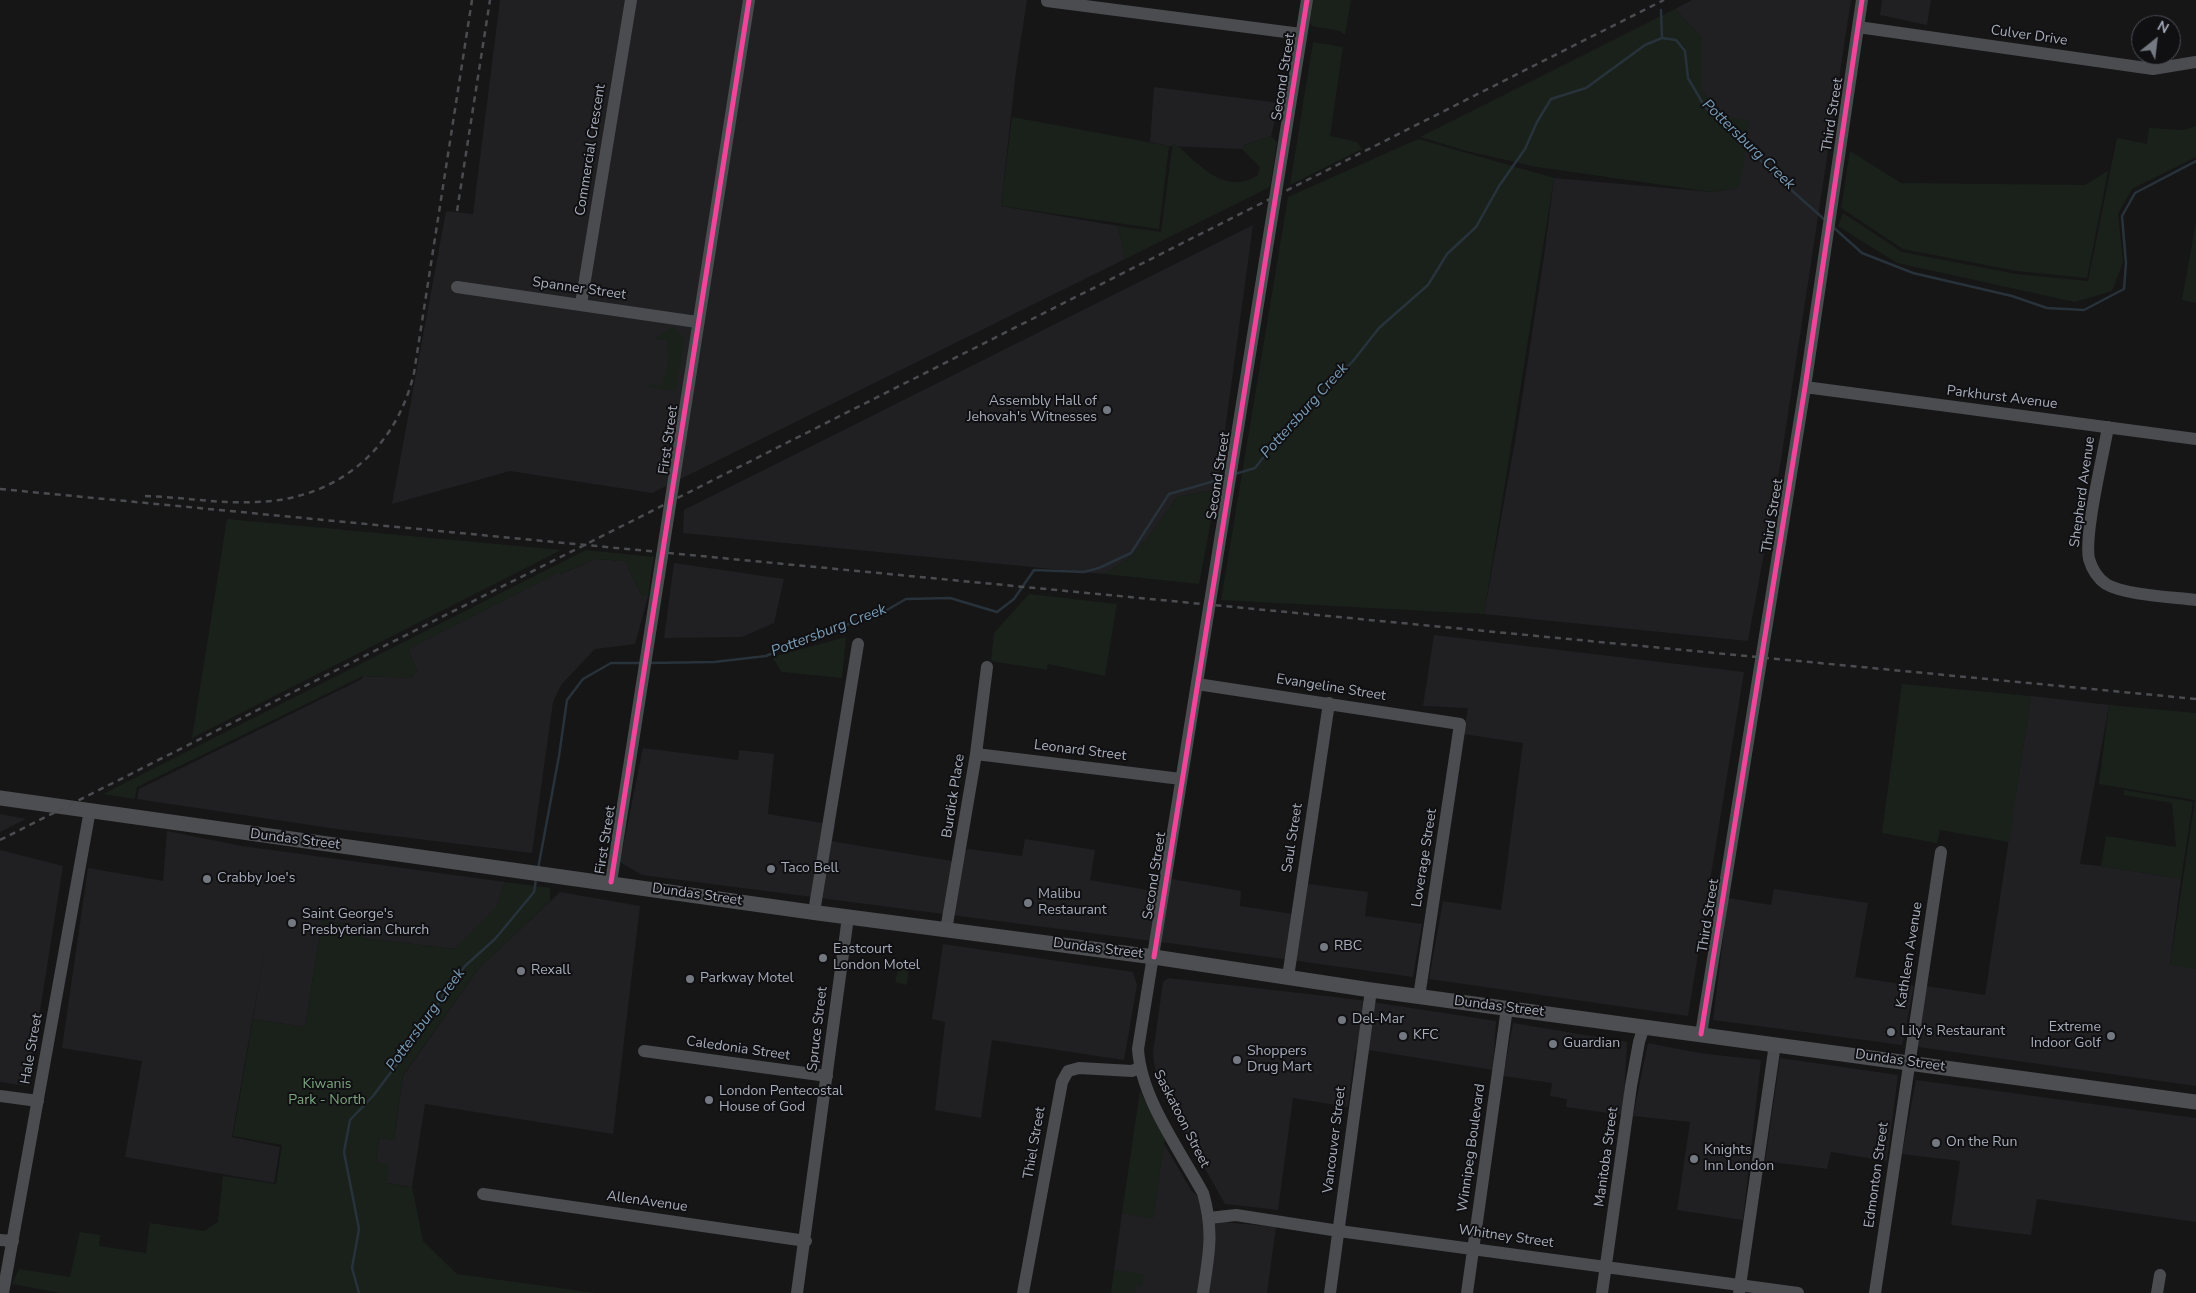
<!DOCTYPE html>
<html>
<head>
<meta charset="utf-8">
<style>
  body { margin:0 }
  #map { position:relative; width:2196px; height:1293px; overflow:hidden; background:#161617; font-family:"Nunito Sans",sans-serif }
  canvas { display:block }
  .north { position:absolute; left:2131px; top:15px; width:50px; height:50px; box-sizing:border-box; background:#101013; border:1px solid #4c4e55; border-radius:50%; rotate:29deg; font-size:14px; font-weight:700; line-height:20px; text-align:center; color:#a6acb9 }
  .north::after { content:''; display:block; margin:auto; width:18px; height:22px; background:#747880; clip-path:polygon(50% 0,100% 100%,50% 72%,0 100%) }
</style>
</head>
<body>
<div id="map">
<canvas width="2196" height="1293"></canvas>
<div class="north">N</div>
</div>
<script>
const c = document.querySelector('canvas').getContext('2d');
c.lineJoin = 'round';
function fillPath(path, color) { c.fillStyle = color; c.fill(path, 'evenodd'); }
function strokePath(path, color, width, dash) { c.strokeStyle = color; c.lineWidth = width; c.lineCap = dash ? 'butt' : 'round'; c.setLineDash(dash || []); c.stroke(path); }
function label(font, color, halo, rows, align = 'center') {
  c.font = font + ' "Nunito Sans",sans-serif'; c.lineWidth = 4; c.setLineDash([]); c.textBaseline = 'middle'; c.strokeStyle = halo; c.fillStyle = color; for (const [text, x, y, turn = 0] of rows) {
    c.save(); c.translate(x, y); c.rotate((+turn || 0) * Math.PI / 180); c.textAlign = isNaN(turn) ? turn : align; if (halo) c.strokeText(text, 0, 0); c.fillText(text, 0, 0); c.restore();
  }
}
const built = new Path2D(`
  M500,0h527l-11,71 -15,135 117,20 7,33 -473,234 -142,-22 -118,33 54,-293 27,3z
  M1692,0h159l-70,460 -33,181 -264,-27 34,-190 27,-174 9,-72 158,14 26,-4 -13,-72 -23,-25v-53l-27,-29z
  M1882,0h49l-4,25 -47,-10z
  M1154,87l125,16 -8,33 -27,9 -2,4 -73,-3 -19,-4z
  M1253,225l-36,264 -40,8 -29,41 -21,22 -23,14 -421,-41 1,-23z
  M595,559l30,2 17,35h6l-13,48 -40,5 -34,36 -8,17 -21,151 -195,-24 -200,-30 2,-10 223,-110 1,-3 48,2 6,-7 -9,-22 151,-77 2,2z
  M674,563l110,16 -10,44 -32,14 -78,1z
  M1434,635l310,37 -56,344 -259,-37 14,-78 58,9 22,-167 -60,-9 5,-26 -45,-2z
  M2031,696l78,9 -29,159 21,2 80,13 -11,85 26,5v117l-278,-39 8,-61 59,9z
  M643,748l95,12 1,-10 35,4 -6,60 67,11 -3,16 4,1 116,19 16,-12 54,7 3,-17 70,11 -5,30 69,12 13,-13 69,12 -1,15 53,8 15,-30 60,8 -3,24 57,8 -9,53 -237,-33 -534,-69 -22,-13z
  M0,814l26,5 -26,13z
  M167,831l75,15 263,36 -9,26 -41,41 -93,-11 2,-11 -42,-7 -17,107 -52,-8 13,-77 -34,195 48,10 -6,36 -149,-26 17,-96 -80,-13 26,-180 75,13z
  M0,850l63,16 -35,220 -28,-4z
  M1774,889l94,14 -13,74 59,9 -12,59 -189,-25 15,-122 43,7z
  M560,892l80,14 -27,228 -188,-30 -13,83 -25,-4 -11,-20 3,-25 15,2 9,-64 76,-108z
  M943,944l190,28 4,13 -13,75 -132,-20 -11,78 -46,-8 10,-88 -13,-3z
  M1168,978l184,21 144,22 -3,49 -124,-20 -14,1 -7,56 -55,-9 -15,112 -53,-6 -53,-94 -17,-41 -2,-16 10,-71z
  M1513,1023l114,19 -4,73 -57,-8 1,-8 -17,-3 2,-13 -49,-7z
  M1648,1043l51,10 62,7 -18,160 -66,-10 13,-88 -57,-6z
  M1780,1058l118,17 -11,86 -56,-9 -4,17 -62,-8z
  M1916,1080l280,38v104l-159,-23 -6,36 -80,-10 9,-64 -58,-7z
  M1164,1144l27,46 33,32 52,5 -9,66h-133l2,-7 -22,-16 8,-57 31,5z`);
const green = new Path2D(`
  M1313,0h38l-6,35 -5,-4 -28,-5 -2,-4z
  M1675,9l27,29v53l23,25 24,5 -6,49 -5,18 -26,4 -175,-25 -70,-16 -47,-14z
  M1313,42l30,5 -13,89 27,6 5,7 -72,36z
  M1012,117l157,29 -10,83 -158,-23z
  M2196,126v31l-64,32 -14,25 5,48 -11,29 -37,11 -178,-39 -59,-37 5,-13 59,39 114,22 72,7 29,-143 30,6 2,-16 34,2z
  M1271,136l6,6 -7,45 -145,72 -7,-33 43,6 12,-90c25,21 51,55 85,33l2,-8 -18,-18 2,-4z
  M1418,139l136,39 -70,436 -263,-14 67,-403z
  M1850,151l51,32 184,2 23,-14 -21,107 -70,-7 -114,-22 -62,-41z
  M2196,222v81l-14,-3z
  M674,327l10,12 -8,52 -29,-4 5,-3 9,2 7,-23 -1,-24 -10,1v-4z
  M1217,489l-18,95 -95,-10 23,-14 21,-22 29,-41z
  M227,519l334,31 -369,188z
  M586,550l68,7 -6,39h-6l-17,-35 -30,-2 -35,15 -2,-1 -150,76 9,22 -6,7 -48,-2 -226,111 -2,12 -32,-5z
  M1029,594l88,10 -12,72 -57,-12 -1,6 -56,-9 3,-28z
  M846,637l-4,41 -60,-6 -10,-15z
  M1902,684l129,12 -22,146 -69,-12 -3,13 -55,-10z
  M2109,705l87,8v256l-26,-4 25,-165 -96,-16z
  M2124,790l69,12 -12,77 -80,-13 5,-30 70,11 -4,-44 -48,-8z
  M505,882l45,6v13l-71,67 -76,107 -9,65 -15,-2 -3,24 13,2 -2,19 25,4 11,54 34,33 138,19h-535l-48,-9 7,-15 51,8 10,-45 20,3 -1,11 47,7 4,-30 54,8 14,-9 5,-46 53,8 6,-39 -49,-9 20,-117 52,8 17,-107 42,7 -2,11 93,11 41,-41z
  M900,963l9,2 -2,20 -12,-3z
  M1140,1091l25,47 -12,81 -31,-6z
  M1114,1270l30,4 -3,13 -5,-1 -2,7h-23z`);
const stream = new Path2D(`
  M1661,10l1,28
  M1833,227l29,26 51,20 99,23 35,12 37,2 40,-21 2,-26 -4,-47 13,-23 61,-32
  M1235,474l20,-6 24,-30 74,-77 26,-33 49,-43 19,-31 29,-27 23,-41 26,-37 12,-27 14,-23 35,-11 59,-43 17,-7 14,2 9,11 3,27 17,29 37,33 29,32 54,48
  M648,663l66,-1 52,-6 46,-20 68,-22 26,-15 44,-1 47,14 17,-13 20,-29 50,2 15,-4 32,-15 38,-59 56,-16
  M538,869l21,-113 8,-56 16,-21 28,-16h29
  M359,1293l-7,-25 7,-39 -15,-77 6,-32 23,-24 49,-65 25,-42 18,-23 30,-27 39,-47 2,-13`);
const minor = new Path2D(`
  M1047,1l254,33
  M1858,27l295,42 43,-7
  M457,287l240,35
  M581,304l50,-304
  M1805,387l391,52
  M2108,427c-5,29 -24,107 -19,132 3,10 8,19 17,25 18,11 67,13 90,16
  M1197,684l263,40 -41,273
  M976,754l205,25
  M611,882l138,-882
  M814,912l44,-268
  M946,930l30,-176 11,-87
  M1288,977l41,-274
  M1701,1034l104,-647 57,-387
  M644,1051l183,25
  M0,1096l38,5
  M483,1194l323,47
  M1209,1218l27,-3 103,16 459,62
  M0,1240l13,1
  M3,1293l87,-483
  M797,1293l51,-376
  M1023,1293l39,-211 6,-11 11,-3 53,3 7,-3
  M1203,1293c6,-39 11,-62 0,-100 -24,-44 -62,-95 -65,-144l169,-1049
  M1330,1293l41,-303
  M1467,1293l40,-285
  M1602,1293l29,-207 8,-44 5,-16
  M1739,1293l36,-249
  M1875,1293l66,-441
  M2157,1293l3,-18`);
const major = new Path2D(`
  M0,798l818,115 336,44 217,33 825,112`);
const rail = new Path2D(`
  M457,211l33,-211
  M0,489l2196,210
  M145,496c37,1 74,8 111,6 80,-2 140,-52 158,-129l58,-373
  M0,840l1664,-840`);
const cycleway = new Path2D(`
  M611,882l138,-882
  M1154,957l153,-957
  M1701,1034l104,-647 57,-387`);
const markers = [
  [1107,410,5,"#747880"],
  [771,869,5,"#747880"],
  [207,879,5,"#747880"],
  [1028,903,5,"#747880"],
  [292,923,5,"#747880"],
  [1324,947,5,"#747880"],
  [823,958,5,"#747880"],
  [521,971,5,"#747880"],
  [690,979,5,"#747880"],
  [1342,1020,5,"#747880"],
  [1891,1032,5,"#747880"],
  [1403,1036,5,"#747880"],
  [2111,1036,5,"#747880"],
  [1553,1044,5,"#747880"],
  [1237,1060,5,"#747880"],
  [709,1100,5,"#747880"],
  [1936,1143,5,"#747880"],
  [1694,1159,5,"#747880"]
];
const streetNames = [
  ["Culver Drive",2029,36,8],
  ["Second Street",1284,77,-81],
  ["Third Street",1833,115,-81],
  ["Commercial Crescent",591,150,-81],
  ["Spanner Street",579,289,8],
  ["Parkhurst Avenue",2002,398,7],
  ["First Street",669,440,-82],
  ["Second Street",1219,476,-81],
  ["Shepherd Avenue",2083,492,-82],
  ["Third Street",1773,516,-81],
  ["Evangeline Street",1331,688,9],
  ["Leonard Street",1080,751,7],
  ["Burdick Place",954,796,-81],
  ["Saul Street",1293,838,-81],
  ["Dundas Street",295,840,7],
  ["First Street",606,840,-81],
  ["Loverage Street",1425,858,-81],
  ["Second Street",1155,876,-81],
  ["Dundas Street",697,895,8],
  ["Third Street",1709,916,-81],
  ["Dundas Street",1098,949,7],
  ["Kathleen Avenue",1910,955,-81],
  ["Dundas Street",1499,1007,7],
  ["Spruce Street",818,1029,-83],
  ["Hale Street",32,1049,-80],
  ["Caledonia Street",738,1049,8],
  ["Dundas Street",1900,1061,8],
  ["Saskatoon Street",1181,1119,63],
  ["Vancouver Street",1335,1140,-83],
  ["Thiel Street",1035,1143,-80],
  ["Winnipeg Boulevard",1472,1148,-82],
  ["Manitoba Street",1607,1157,-82],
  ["Edmonton Street",1877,1175,-82],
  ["AllenAvenue",647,1202,8],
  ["Whitney Street",1506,1237,8]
];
const poiNames = [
  ["Assembly Hall of",1097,402,"right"],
  ["Jehovah's Witnesses",1097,418,"right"],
  ["Taco Bell",781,869],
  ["Crabby Joe's",217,879],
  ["Malibu",1038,895],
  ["Restaurant",1038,911],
  ["Saint George's",302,915],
  ["Presbyterian Church",302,931],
  ["RBC",1334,947],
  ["Eastcourt",833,950],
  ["London Motel",833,966],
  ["Rexall",531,971],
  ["Parkway Motel",700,979],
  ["Del-Mar",1352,1020],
  ["Extreme",2101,1028,"right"],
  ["Indoor Golf",2101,1044,"right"],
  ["Lily's Restaurant",1901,1032],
  ["KFC",1413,1036],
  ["Guardian",1563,1044],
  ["Shoppers",1247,1052],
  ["Drug Mart",1247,1068],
  ["London Pentecostal",719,1092],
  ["House of God",719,1108],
  ["On the Run",1946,1143],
  ["Knights",1704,1151],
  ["Inn London",1704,1167]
];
const parkNames = [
  ["Kiwanis",327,1085],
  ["Park - North",327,1101]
];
const waterNames = [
  ["Pottersburg Creek",1748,145,44],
  ["Pottersburg Creek",1305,411,-48],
  ["Pottersburg Creek",829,631,-21],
  ["Pottersburg Creek",426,1020,-54]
];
fillPath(built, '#202023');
fillPath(green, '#1a211b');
strokePath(stream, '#28323a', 2.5);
strokePath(minor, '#4a4c50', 12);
strokePath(major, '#4d4e51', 15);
strokePath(rail, '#4a4c4f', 2.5, [6, 5]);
strokePath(cycleway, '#ed469a', 5);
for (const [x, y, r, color] of markers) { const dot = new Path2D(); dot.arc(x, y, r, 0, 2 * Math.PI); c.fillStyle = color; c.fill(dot); strokePath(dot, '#101013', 2); }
label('14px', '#a6acb9', '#101013', streetNames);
label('14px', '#a6acb9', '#101013', poiNames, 'left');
label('14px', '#7ba67d', '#101013', parkNames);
label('italic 15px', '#799cb7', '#101013', waterNames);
</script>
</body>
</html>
